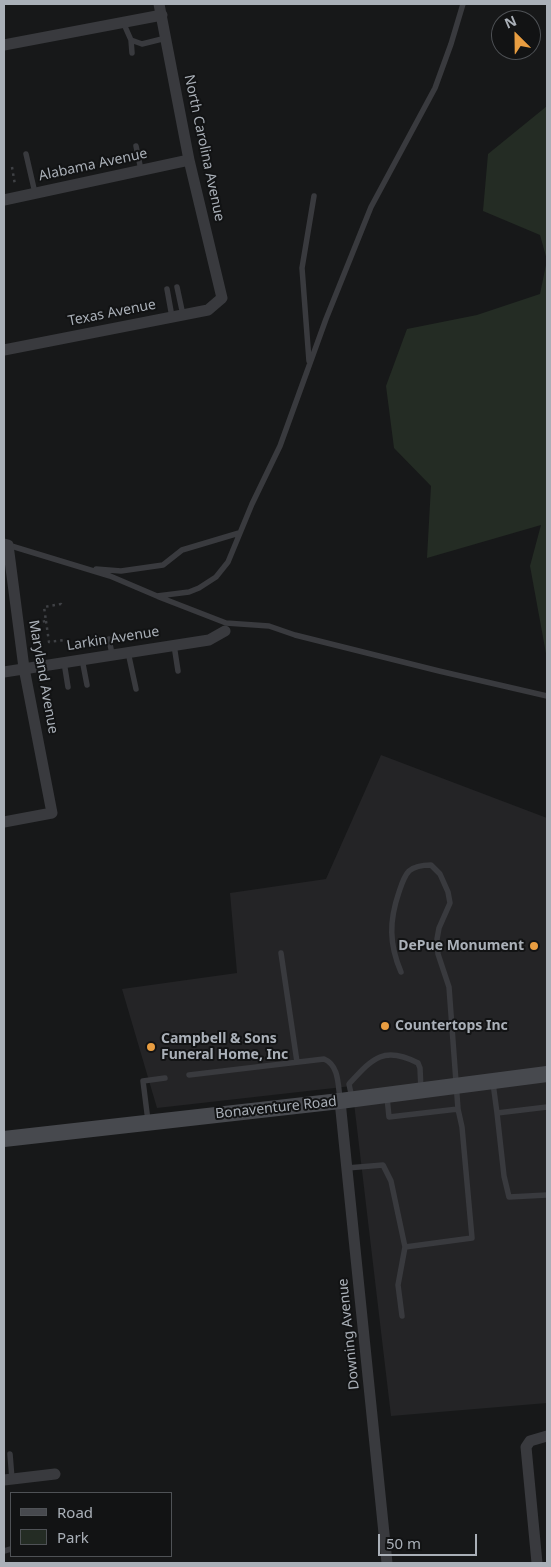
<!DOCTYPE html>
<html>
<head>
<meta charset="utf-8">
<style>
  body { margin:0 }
  #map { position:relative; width:551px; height:1567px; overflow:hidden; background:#171819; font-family:"Noto Sans",sans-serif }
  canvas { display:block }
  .frame { position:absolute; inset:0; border:5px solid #aab0b8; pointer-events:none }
  .legend { position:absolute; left:10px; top:1492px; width:162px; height:65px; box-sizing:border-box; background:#121314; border:1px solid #4f5256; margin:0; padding:6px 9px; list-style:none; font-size:15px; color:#aab0b8 }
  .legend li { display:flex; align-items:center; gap:10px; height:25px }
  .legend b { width:25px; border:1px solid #4f5256 }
  .north { position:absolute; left:491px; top:10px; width:50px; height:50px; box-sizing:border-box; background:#121314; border:1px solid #4f5256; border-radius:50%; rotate:337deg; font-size:14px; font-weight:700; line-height:20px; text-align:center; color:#aab0b8 }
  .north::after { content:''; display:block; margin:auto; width:18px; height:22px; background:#e89d41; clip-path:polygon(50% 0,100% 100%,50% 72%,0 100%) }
  .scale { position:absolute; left:378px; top:1534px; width:99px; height:22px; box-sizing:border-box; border:2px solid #aab0b8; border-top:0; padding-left:6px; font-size:15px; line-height:18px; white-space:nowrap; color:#aab0b8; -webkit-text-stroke:4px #121314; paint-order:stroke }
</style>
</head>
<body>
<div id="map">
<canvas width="551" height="1567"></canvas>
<div class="frame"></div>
<ul class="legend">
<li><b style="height:6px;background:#47494e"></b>Road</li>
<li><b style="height:14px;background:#242c24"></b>Park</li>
</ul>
<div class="north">N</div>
<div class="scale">50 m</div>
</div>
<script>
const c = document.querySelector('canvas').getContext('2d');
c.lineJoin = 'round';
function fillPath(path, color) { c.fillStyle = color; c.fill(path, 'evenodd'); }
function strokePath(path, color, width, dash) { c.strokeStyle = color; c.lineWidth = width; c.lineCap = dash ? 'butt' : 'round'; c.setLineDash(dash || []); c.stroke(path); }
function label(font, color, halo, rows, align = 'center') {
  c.font = font + ' "Noto Sans",sans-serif'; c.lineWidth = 4; c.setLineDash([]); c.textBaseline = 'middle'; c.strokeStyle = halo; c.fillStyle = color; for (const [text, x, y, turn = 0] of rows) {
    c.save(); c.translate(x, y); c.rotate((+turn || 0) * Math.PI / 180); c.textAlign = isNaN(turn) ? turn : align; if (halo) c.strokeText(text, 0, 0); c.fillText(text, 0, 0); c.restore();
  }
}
const built = new Path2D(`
  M381,755l166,63v585l-156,13 -39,-330 -195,22 -35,-119 115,-16 -7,-80 96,-14z`);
const green = new Path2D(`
  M547,106v553l-17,-93 11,-41 -114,33 4,-72 -37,-38 -8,-62 21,-57 70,-14 63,-21 7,-34 -7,-25 -57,-24 5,-57z`);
const path = new Path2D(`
  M12,167l3,18
  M46,621l3,21 15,-2
  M30,624l16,-3 -2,-14 17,-3 1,3`);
const lane = new Path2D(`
  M123,22l8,18 11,4 24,-6
  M131,40l1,13
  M136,146l5,24
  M26,154l9,39
  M177,287l6,28
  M167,289l5,28
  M309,361l-7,-93 12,-72
  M8,545l102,31 47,20 32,-4 10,-4 17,-11 12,-15 24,-58 28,-58 46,-127 45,-112 64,-119 16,-44 12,-40
  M96,569l25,2 42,-6 19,-15 57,-17
  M159,597l67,26 43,3 26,9 144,36 108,25
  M109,639l3,15
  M174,645l4,26
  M128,652l8,37
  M82,659l5,26
  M64,662l4,25
  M281,953l16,109
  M189,1075l135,-16c15,6 14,26 16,40
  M493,1083l4,30 50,-6
  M387,1097l2,20 69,-8 -9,-122 -11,-33 -1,-15 2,-11 11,-25 -2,-11 -8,-18 -9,-9c-7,0 -16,1 -22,6 -5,5 -8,15 -10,21 -10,29 -10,52 2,80
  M352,1098l-3,-14c23,-25 34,-39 69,-21l2,5 1,22
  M497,1113l7,63 5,21 38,-2
  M148,1121l-5,-40 22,-3
  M347,1168l36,-3 8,16 14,66 67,-9 -10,-111 -4,-18
  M402,1316l-4,-31 7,-38
  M10,1454l2,25
  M4,1551l7,-2`);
const street = new Path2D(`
  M4,45l158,-30
  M4,200l185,-40
  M4,350l204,-40 14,-12 -33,-138 -30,-156
  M4,544l4,1 16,123 28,145 -48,9
  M4,672l205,-32 16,-9
  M340,1101l47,462
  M4,1480l51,-6
  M537,1563l-11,-116 4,-6 17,-5`);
const secondary = new Path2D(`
  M4,1139l336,-38 207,-27`);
const markers = [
  [534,946,5,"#e89d41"],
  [385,1026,5,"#e89d41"],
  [151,1047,5,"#e89d41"]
];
const streetNames = [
  ["North Carolina Avenue",204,148,78],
  ["Alabama Avenue",93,165,-12],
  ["Texas Avenue",112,313,-11],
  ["Larkin Avenue",113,639,-9],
  ["Maryland Avenue",43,677,80],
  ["Bonaventure Road",276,1108,-6],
  ["Downing Avenue",349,1334,-96]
];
const poiNames = [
  ["DePue Monument",524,946,"right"],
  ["Countertops Inc",395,1026],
  ["Campbell & Sons",161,1039],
  ["Funeral Home, Inc",161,1055]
];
fillPath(built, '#242426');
fillPath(green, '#242c24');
strokePath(path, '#3f4145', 2.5, [2.5, 4]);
strokePath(lane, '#393a3e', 5.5);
strokePath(street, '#393a3e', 11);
strokePath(secondary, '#47494e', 16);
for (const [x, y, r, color] of markers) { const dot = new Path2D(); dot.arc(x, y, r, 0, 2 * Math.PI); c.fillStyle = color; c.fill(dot); strokePath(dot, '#121314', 2); }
label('14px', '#aab0b8', '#121314', streetNames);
label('bold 14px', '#aab0b8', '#121314', poiNames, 'left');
</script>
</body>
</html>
